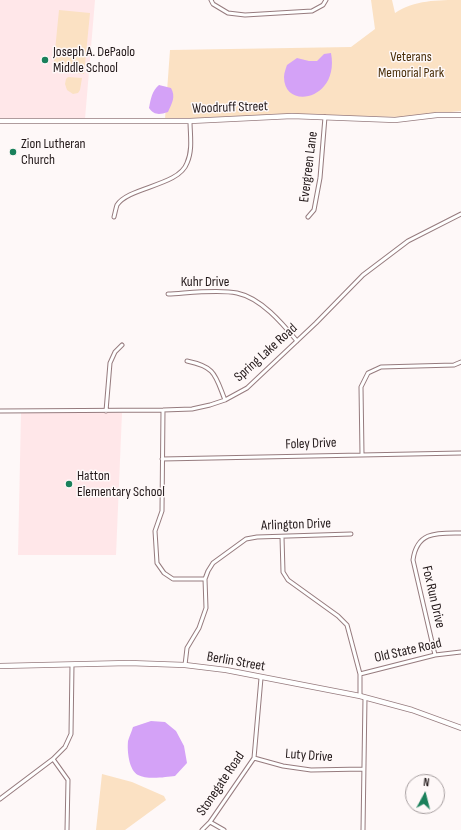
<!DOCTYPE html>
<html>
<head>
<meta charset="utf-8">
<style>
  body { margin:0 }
  #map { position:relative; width:461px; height:830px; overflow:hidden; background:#fef8f8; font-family:"Sofia Sans Condensed",sans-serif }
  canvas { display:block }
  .north { position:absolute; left:405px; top:774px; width:40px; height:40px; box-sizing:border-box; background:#fef8f8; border:1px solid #a69e9f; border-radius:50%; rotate:7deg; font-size:11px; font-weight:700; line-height:16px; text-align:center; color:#221819 }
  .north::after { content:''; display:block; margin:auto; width:14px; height:18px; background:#1a805b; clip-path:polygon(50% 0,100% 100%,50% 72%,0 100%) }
</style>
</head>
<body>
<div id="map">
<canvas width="461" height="830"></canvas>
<div class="north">N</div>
</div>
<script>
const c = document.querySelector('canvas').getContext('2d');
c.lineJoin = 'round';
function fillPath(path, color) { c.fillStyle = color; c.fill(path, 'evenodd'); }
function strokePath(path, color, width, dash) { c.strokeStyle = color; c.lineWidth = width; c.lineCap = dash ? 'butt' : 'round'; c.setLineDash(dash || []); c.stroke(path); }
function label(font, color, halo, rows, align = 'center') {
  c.font = font + ' "Sofia Sans Condensed",sans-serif'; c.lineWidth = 3; c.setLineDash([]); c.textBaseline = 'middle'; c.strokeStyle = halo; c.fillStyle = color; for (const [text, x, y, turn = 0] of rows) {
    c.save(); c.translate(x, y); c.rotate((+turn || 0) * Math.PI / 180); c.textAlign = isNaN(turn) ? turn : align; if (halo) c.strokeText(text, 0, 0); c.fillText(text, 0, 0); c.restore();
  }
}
const built = new Path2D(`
  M0,0h95l-10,119 -85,-1z
  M21,413h101l-6,142h-98z`);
const green = new Path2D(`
  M371,0h21l3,13c19,-13 43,-13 66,-13v111l-60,6 -138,-2 -47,3 -51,1 5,-69 181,-3 24,-18z
  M59,10l31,3 -6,61 -31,-3z
  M68,77l14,1 -2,12 -2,3 -5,1 -6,-4 -2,-6 1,-5z
  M102,774l30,8 32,14 2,4 -41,30h-29z`);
const water = new Path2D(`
  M331,53c9,47 -47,58 -47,24 0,-4 2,-9 3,-12l10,-7 12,3h8l7,-7z
  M159,85l12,3c5,9 1,15 -3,24 -9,3 -14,3 -19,-4 2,-10 3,-17 10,-23z
  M151,721l14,1 11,9 8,15 3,17 -12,13c-9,1 -28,4 -37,-1 -9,-5 -11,-23 -10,-34 1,-4 4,-10 5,-14z`);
const street = new Path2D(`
  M211,0l2,4 15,9 17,2 67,-4 11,-6 3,-5
  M114,217c1,-4 2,-9 3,-12 11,-18 62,-19 70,-42 6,-13 3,-29 3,-42
  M308,217l6,-7 6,-32 5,-61
  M168,294c20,-1 51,-5 69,-1 24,5 45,30 60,48
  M187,361c29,6 28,14 38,39
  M163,410l-1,101 -7,20 2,32 7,10 9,6h32
  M0,411l163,-1 29,-1 18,-4 15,-5 22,-12 69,-65 47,-48 45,-34 53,-27
  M106,411l4,-48 5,-11 7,-7
  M362,454l-1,-67 7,-14 13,-6 73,-2 7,-3
  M162,459l299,-6
  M282,537l1,35 5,8 50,36 9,9 13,49v22
  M435,655l-22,-95c4,-29 24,-27 48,-27
  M185,665l2,-17 12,-20 7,-20 -1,-29 3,-8 5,-8 33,-24 11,-2 94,-3
  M360,674l75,-19 26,-3
  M254,758l29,8 28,4 52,-1
  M53,759l15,21 -1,50
  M0,799l53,-40 12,-12 6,-13 1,-69
  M210,822l14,8
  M202,830l8,-8 44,-64 7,-80
  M363,830l2,-132`);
const secondary = new Path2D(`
  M0,121h190l102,-5 103,4 42,-5h24
  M0,666l129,-3 56,2 41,5 134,26 52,14 49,18`);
const markers = [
  [45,60,4,"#1a805b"],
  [13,152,4,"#1a805b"],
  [69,484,4,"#1a805b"]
];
const poiNames = [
  ["Joseph A. DePaolo",53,52],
  ["Middle School",53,68],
  ["Zion Lutheran",21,144],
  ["Church",21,160],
  ["Hatton",77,476],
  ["Elementary School",77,492]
];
const parkNames = [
  ["Veterans",411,57],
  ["Memorial Park",411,73]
];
const streetNames = [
  ["Woodruff Street",230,108,-2],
  ["Evergreen Lane",309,167,-83],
  ["Kuhr Drive",205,282],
  ["Spring Lake Road",266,353,-42],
  ["Foley Drive",311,444,-2],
  ["Arlington Drive",296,525,-2],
  ["Fox Run Drive",433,597,77],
  ["Old State Road",408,651,-13],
  ["Berlin Street",236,662,10],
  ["Luty Drive",309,756,4],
  ["Stonegate Road",221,784,-56]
];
fillPath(built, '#ffe7e9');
fillPath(green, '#fbe1c3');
fillPath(water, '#d4a2f7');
strokePath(street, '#967b7e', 5);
strokePath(secondary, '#967b7e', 6);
strokePath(street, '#fff', 3);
strokePath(secondary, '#fff', 4.5);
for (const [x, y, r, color] of markers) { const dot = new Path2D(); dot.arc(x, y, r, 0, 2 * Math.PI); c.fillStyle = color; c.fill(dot); strokePath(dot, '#fef8f8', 1.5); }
label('14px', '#221819', '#fef8f8', poiNames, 'left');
label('14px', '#4b300b', '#fef8f8', parkNames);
label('14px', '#221819', '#fef8f8', streetNames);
</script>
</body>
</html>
